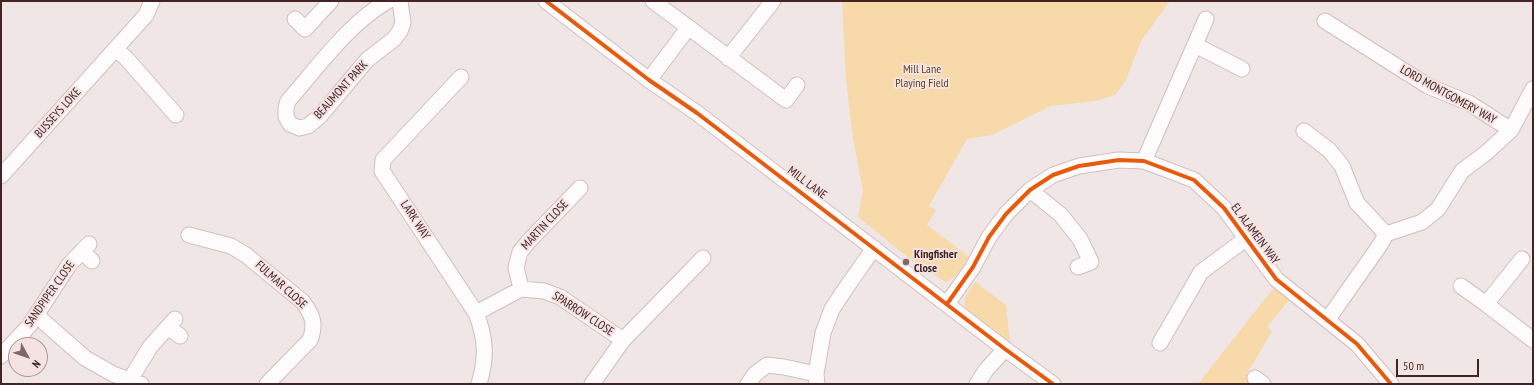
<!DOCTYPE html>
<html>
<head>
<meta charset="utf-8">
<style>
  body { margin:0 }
  #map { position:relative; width:1534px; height:385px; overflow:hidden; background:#f0e6e6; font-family:"PT Sans Narrow",sans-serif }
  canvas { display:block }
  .frame { position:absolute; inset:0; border:2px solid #432423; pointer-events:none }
  .north { position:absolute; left:8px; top:337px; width:40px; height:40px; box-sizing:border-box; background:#f4e3e2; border:1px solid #ad9796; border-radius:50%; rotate:130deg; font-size:11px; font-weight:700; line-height:16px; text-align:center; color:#432423 }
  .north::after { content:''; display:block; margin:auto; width:14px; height:18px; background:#806867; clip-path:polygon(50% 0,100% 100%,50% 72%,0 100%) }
  .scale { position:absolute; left:1396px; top:359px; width:83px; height:18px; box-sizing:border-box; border:2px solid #432423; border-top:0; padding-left:5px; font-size:12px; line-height:14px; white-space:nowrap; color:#432423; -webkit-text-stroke:3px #f4e3e2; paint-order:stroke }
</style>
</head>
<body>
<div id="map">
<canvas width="1534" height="385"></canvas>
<div class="frame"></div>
<div class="north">N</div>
<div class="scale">50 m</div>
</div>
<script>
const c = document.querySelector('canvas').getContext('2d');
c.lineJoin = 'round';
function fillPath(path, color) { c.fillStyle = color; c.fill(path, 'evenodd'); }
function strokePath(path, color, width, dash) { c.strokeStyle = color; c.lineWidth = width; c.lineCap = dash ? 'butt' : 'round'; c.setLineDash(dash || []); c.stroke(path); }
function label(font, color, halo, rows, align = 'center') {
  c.font = font + ' "PT Sans Narrow",sans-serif'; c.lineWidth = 4; c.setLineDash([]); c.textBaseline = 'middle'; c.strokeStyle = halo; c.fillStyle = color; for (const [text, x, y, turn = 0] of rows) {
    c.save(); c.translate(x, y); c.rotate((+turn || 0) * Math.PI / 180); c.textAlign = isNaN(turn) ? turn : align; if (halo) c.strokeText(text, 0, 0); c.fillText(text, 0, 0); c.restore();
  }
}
const green = new Path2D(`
  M842,1h328l-29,40 -16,41 -10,13 -20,6 -44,5 -59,29 -25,4 -38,67 7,4 -9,15 42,32 -12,18 -10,7 -5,-2 -32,-21 -52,-42 5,-27 -10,-51 -7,-60z
  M975,282l31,23 4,38 -44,-33c-5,-11 4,-20 9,-28z
  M1276,285l14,14 -23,28 5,4 -25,43 3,10h-52z`);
const minor = new Path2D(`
  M388,1c-37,20 -72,68 -100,100l-2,7v9l4,7 9,4 9,-2 12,-10 47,-56 27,-21 6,-8 3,-8 -3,-22
  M546,1l103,79 48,33 308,236 48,35
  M653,1l133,99 11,-15
  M295,19l10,10 26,-28
  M1325,21l103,65 41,17 42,27
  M1195,45l47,24
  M115,49l11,9 50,57
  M728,58l45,-57
  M461,77l-78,83 -1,11 94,142c10,26 11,44 3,71
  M649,80l39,-52
  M1304,131l25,19 13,16 15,37 29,31 -6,11 -52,74
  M1144,161l62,-142
  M1,176l145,-161 6,-14
  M1030,190l31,25 19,24 11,23 -13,5
  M1386,234l36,-12 16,-13 24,-38 24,-18 25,-23 22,-41
  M189,235l42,11 15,9 57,47c10,14 13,22 7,38l-43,44
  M82,251l10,10
  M1461,286l25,18 47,36
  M521,289l-5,-22 4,-15 9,-11 51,-53
  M947,304l26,-37 16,-30 17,-23 24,-24 23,-15 26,-9 40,-6 25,1 50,19 30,28 52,71 81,65 34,40
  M1486,304l36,-45
  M476,313l45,-24 23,2 16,6 63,43
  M36,315l49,43 28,16 28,10
  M168,327l12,9
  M1160,343l41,-71 46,-34
  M1,356l28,-30 40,-61 20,-21
  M1255,378l8,6
  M130,380l20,-33 25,-28
  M592,384l31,-44 80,-82
  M748,384l7,-10 12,-9 17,2 32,7
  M817,384l-1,-10 7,-41 9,-24 14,-21 28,-40
  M977,384l9,-14 19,-21`);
const cycleway = new Path2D(`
  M546,1l103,79 48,33 308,236 48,35
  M947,304l26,-37 16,-30 17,-23 24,-24 23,-15 26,-9 40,-6 25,1 50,19 30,28 52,71 81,65 34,40`);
const markers = [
  [906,262,4,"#806867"]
];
const parkNames = [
  ["Mill Lane",922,70],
  ["Playing Field",922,84]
];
const streetNames = [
  ["BEAUMONT PARK",341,90,-48],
  ["LORD MONTGOMERY WAY",1448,95,29],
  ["BUSSEYS LOKE",58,113,-48],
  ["MILL LANE",807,183,37],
  ["LARK WAY",415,220,57],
  ["MARTIN CLOSE",545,225,-47],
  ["EL ALAMEIN WAY",1255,234,53],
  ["FULMAR CLOSE",281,285,42],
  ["SANDPIPER CLOSE",50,294,-55],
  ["SPARROW CLOSE",583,314,33]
];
const poiNames = [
  ["Kingfisher",914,255],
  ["Close",914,269]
];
fillPath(green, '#f7d9aa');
strokePath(minor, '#d1bebe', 17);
strokePath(minor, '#fdfbfb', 15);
strokePath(cycleway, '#e8590c', 4);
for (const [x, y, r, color] of markers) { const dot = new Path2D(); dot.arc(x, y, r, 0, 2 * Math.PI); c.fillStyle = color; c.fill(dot); strokePath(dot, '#f4e3e2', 1.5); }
label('12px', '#5d481f', '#f4e3e2', parkNames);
label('12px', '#432423', '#f4e3e2', streetNames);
label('bold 12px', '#432423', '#f4e3e2', poiNames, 'left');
</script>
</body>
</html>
